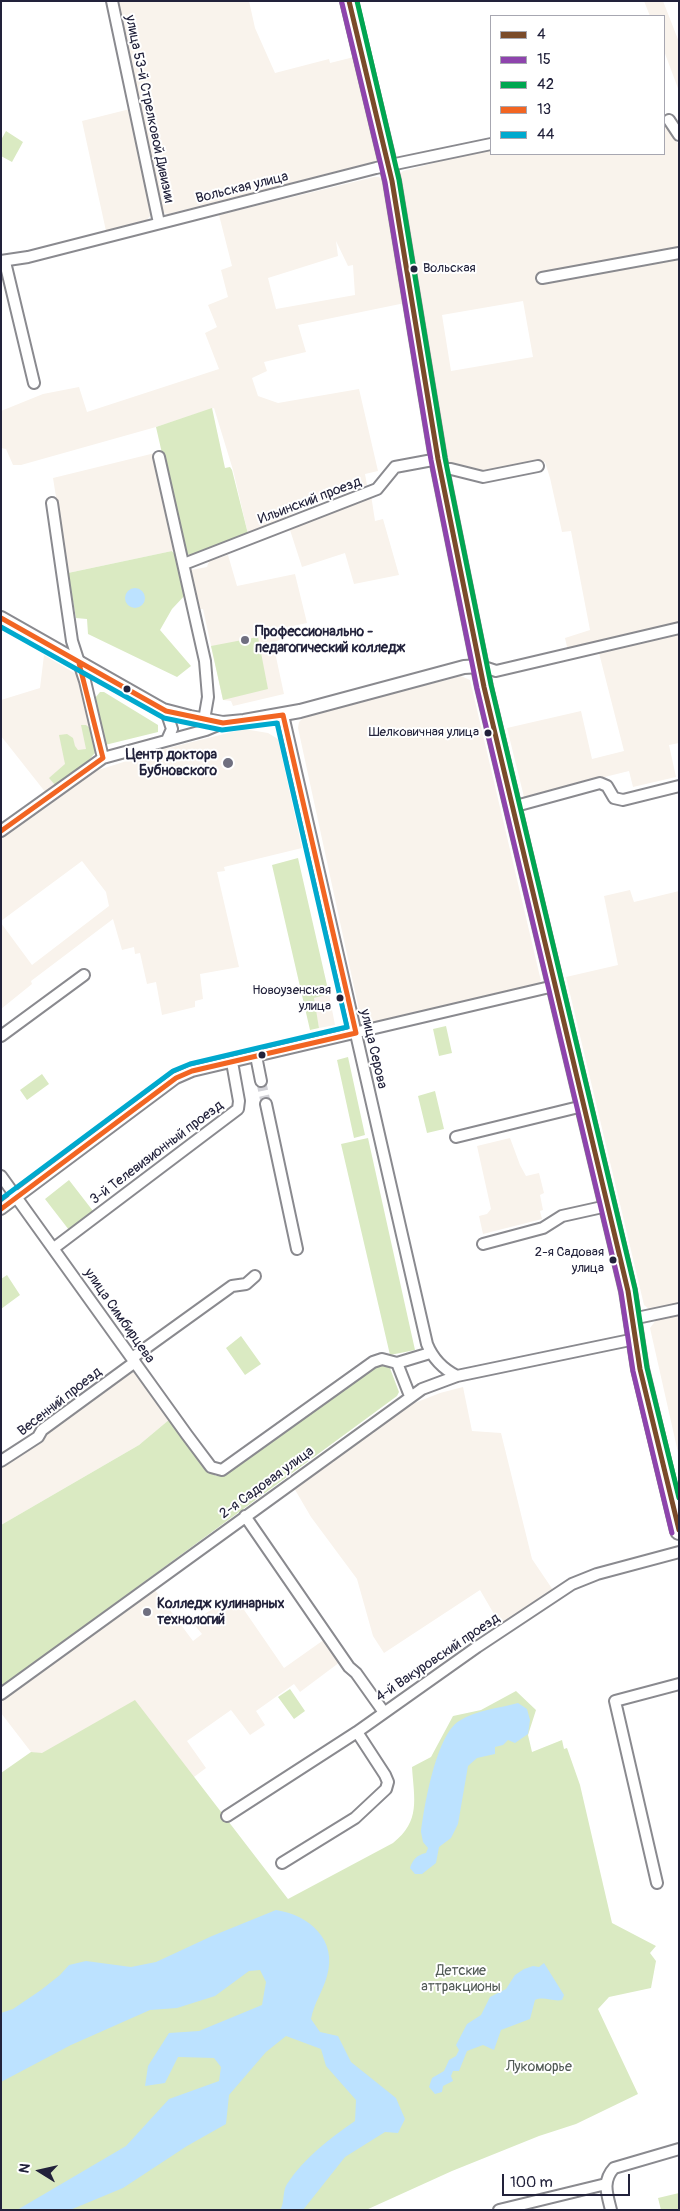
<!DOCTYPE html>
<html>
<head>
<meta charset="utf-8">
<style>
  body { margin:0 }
  #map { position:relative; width:680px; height:2211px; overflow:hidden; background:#fff; font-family:Pangolin,sans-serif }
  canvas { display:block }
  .frame { position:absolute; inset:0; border:2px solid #22223b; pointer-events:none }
  .legend { position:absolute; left:490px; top:15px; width:175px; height:140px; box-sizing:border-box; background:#fff; border:1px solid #a7a7b1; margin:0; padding:6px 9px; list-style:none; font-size:15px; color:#22223b }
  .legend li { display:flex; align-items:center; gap:10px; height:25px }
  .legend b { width:25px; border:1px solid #a7a7b1 }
  .north { position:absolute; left:15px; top:2146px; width:50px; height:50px; -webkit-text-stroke:4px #fff; paint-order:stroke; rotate:280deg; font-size:14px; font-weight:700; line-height:20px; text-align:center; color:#22223b }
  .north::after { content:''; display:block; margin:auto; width:18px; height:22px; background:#22223b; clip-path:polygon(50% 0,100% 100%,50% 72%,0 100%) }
  .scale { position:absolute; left:502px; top:2174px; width:128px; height:22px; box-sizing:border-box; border:2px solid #22223b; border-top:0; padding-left:6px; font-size:15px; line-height:18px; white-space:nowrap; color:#22223b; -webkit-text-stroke:4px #fff; paint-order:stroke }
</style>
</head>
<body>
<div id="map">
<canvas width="680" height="2211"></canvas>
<div class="frame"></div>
<ul class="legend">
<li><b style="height:6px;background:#7a4b2a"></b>4</li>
<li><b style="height:6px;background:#8e44ad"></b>15</li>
<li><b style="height:6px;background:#00a651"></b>42</li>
<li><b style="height:6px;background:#f26522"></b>13</li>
<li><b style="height:6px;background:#00a9ce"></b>44</li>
</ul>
<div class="north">N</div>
<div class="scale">100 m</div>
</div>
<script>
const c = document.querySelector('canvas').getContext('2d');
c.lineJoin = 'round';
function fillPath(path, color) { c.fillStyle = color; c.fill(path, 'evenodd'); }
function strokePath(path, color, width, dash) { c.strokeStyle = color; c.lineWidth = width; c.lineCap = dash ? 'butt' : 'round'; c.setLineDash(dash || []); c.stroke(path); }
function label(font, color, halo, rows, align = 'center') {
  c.font = font + ' Pangolin,sans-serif'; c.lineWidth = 4; c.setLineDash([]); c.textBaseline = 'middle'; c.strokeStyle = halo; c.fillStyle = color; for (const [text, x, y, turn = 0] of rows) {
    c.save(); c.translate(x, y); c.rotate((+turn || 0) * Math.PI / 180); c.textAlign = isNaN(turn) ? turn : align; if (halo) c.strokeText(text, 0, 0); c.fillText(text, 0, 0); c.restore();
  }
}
const built = new Path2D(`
  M118,1h131l6,27 20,45 54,-14 1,4 24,-6 25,99 -2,5 -209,53 -5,-1 -3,-4z
  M644,1h19l16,41v49l-15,-40v-35h-14z
  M130,109l23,103 -6,8 -41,11 -24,-110z
  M664,124l15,21v104l-140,25 1,6 139,-24v367l-111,28 -3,-13 25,-8 -19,-99 -9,1 -12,-54 -5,-16 -61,12 -37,-10 -48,-289 4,-4 88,-23v6h173zM523,301l10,56 -82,14 -9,-56z
  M374,177h5l5,4 21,122 -107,22 8,27 -42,10 3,9 -15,7 6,18 20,7 81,-14 19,82 -13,3 2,11 -38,12 -81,37 -15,-64 -19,-62 -58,19 -135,38h-8l-7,-16 -5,-1v-37l42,-17 36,-7 8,25 132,-43 -14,-36 12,-6 -9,-22 20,-8 -7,-27 11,-4 -13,-51zM336,241l12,25 5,-1 2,30 -79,14 -8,-31 70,-22z
  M155,453l22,97 -109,23 -15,-95z
  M371,495l4,26 8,-2 16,56 -45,9 -9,-31 -43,14 -12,-37z
  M228,555l9,31 58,-12 12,49 -19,4 1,8 -16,8 11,51 -51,12 -2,-5 -8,-1 -20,-91h-3l-9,-39 16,-3 2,-6z
  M679,635v108l-10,2 7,32 -43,10 -4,-16 -105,26 -17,-69 74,-17 11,48 32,-8 -25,-98z
  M44,655l32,19 5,7 14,67 -4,10 -45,35 -45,-57v-36l39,-12z
  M461,676l9,4 71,301 -4,4 -168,39 -8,-5 -63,-291 1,-6 5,-5z
  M244,729l24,4 10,6 24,109 -78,19 1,4 -8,1 22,95 -39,7 3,25 -8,2v6l-33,8 -6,-33 -9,2 -7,-31 -5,1 -1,-7 -12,3 -9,-31 -82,62 1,3 -31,25v-86l31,42 77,-59 -3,-14 -24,-31 -81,60v-82l94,-68 73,-23z
  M630,890l4,12 45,-11v414l-24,5 -6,-1 -5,-4 -78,-328 52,-12 -14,-69z
  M329,994l6,31 -16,3 -6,-30z
  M510,1138l10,27 6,11 13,-3 5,20 -4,2 3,15 -3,1 2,8 -59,15 -4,-18 8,-2 4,-5 -14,-63z
  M679,1315v142l-29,-129 6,-8z
  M130,1371l7,1 33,47 -31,26 -138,80v-60l15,-6 24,-19 4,-8z
  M463,1387l9,44 29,2 31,126 21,31 -52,36 -21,-36 -96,63 -11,-17 -16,-57 -46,-62 -17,-29 113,-82 33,-13z
  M155,1590l38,51 9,-7 -10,-12 33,-21 15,3 44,64 41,-29 15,23 -40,30 -6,-8 -38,27 9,14 -15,10 -19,-25 -44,31 19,27 -16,12 -159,-28 -30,-39v-13z`);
const green = new Path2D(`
  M6,131l17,11 -11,20 -11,-6v-16z
  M212,408l13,60 5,-1 2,3 16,64 -56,21 -7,-1 -29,-127z
  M172,551l8,10 7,32 -15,16 -12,21 31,36 -14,11 -89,-43 -1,-15 -11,-1 -8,-45z
  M258,637l10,52 -45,11 -12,-54z
  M100,692h4l54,33v7l-53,13 -10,-47z
  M81,725h5l5,4 4,24 -9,10 -30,23 -7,-8 16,-14 -6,-29 8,-1 6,4 2,8 3,4 8,-1z
  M298,858l31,136 -15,4 5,30 -9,2 -38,-165z
  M446,1026l6,27 -13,3 -6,-27z
  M348,1057l17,78 -11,3 -17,-78z
  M42,1074l7,10 -22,16 -7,-10z
  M435,1091l9,38 -17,4 -9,-37z
  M368,1138l47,212 -25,5 -49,-211z
  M69,1180l24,31 -24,19 -24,-31z
  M7,1275l13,20 -19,14v-30z
  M241,1336l20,28 -16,11 -19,-27z
  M388,1363l11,29 -2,4 -396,291v-162l138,-80 31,-26 38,52 8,5 7,-1 152,-109z
  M290,1689l15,22 -11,8 -16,-22z
  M516,1691l20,19 -8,25 4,17 30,-12 2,9 3,-1 13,37 32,138 44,23 -6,7 6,8 -5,27 -42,9 -11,12 40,85 -62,30 -37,12 -87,35 -86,39h-365v-437l30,-21 11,1 93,-53 153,199 105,-56c28,-22 21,-44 19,-76l19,-10 22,-41 28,-6z
  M679,2193v17h-18l-3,-12z`);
const water = new Path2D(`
  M125 598a10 10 0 1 1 20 0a10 10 0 1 1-20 0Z
  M518,1703l9,6 3,11 -2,14 -13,9 -7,-3 -5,5 -8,2v7l-18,4 -9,8 -10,58 -7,14 -12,9 -3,16 -14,11h-7l-5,-6c3,-9 7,-13 16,-15l2,-5 -5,-6 -2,-10c3,-25 15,-97 38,-111 17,-11 41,-13 59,-18z
  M276,1910c33,5 62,30 51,66 -4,15 -13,27 -16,43l9,13 18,4 13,26 45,36 9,21 -7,14 -13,-1 -40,25 -42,53h-23c5,-8 2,-18 7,-26 17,-26 42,-45 68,-63l1,-21 -30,-34 -5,-17 -35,-13 -20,16 -37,43 -3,29 -39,22 -64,42 -53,22h-53l109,-64 43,-47 50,-18 2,-14 -7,-9 -36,-1 -13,26 -20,3 3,-20 21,-33 30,-2 63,-26 4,-23 -6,-12 -11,1 -34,25 -38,12 -27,2 -79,35 -70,37v-69l12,-4 28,-19 19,-15 9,-10 17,-4 45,6 25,-5 56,-26z
  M544,1963l20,32 -2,5c-9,2 -18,-4 -27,0l-5,19 -29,11 -7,20 -11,-5 -16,6 -8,20h-6l-2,5 2,5 -10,5 -1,6 -7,2 -6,-7 3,-9 12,-7 5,-11 7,-4 3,-6 -3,-5 11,-21 14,-9 9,-18 16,-8 9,-14 9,-6 9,-3 6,1z`);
const minorTunnel = new Path2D(`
  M261,1081l5,23`);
const minor = new Path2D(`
  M112,1l47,222
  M669,120l10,15
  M1,261l27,-4 348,-89 115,-24
  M5,262l29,121
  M542,278l137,-25
  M159,457l46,204 3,36 -4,23
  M441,469h10l32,8 55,-11
  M52,503l20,138 13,40 18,77
  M184,564l193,-75 18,-22 43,-8
  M481,666l15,5 183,-43
  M166,711l6,18 -5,11
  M283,715l144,629c6,15 16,25 30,32
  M512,807l88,-24 7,3 7,12 9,2 56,-14
  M1,831l102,-73 103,-28 17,-7
  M1,1036l83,-61
  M256,1056l5,25
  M266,1104l31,145
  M456,1137l127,-31
  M1,1176l186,259 24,32 11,3 151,-108 9,-3 15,4 33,-10
  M1,1209l175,-131 16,-7 362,-85
  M483,1244l60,-16 19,-12 45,-10
  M54,1248l184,-139 1,-8 -7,-39
  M632,1319l47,-10
  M132,1358l100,-72 14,-2 9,-8
  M397,1363l13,33
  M1,1461l37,-24 4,-7 93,-68
  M245,1516l104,151 7,6 27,38
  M1,1694l421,-305 35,-13 178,-37
  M227,1816l130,-84 120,-85 95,-63 25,-10 82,-22
  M282,1863l73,-45 31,-29 2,-7 -3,-7 -28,-43
  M657,1883l-42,-182 64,-17
  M499,2210l107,-26
  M611,2210c-4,-16 -9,-29 3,-42l65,-19`);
const tertiary = new Path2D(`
  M1,618l162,92 27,7 33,6 21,-2 56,-10 164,-44 17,-1`);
const primary = new Path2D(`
  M349,1l43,180 46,278 46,228 144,604 12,78 39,162`);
const bus1 = new Path2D(`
  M349,1l43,180 46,278 46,228 144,604 12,78 39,161`);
const bus2 = new Path2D(`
  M342,3l43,179 46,278 46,228 144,604 12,79 39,162`);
const bus3 = new Path2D(`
  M357,1l42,179 46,278 46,227 144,604 12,79 32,130`);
const bus4 = new Path2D(`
  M1,618l165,93 57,12 60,-8 73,318 -164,38 -16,7 -175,131
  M1,831l102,-73 -24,-95`);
const bus5 = new Path2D(`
  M1,627l163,91 58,12 55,-7 70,304 -157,37 -17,7 -172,128`);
const markers = [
  [414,269,4.5,"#22223b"],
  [245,640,5,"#6f6f80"],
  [127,689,4.5,"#22223b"],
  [488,733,4.5,"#22223b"],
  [228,763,6,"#6f6f80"],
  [340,998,4.5,"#22223b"],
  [262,1055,4.5,"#22223b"],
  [613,1260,4.5,"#22223b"],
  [147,1612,5,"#6f6f80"]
];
const busNames = [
  ["Вольская",423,269,"left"],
  ["Шелковичная улица",479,733],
  ["Новоузенская",331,991],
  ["улица",331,1007],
  ["2-я Садовая",604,1253],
  ["улица",604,1269]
];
const streetNames = [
  ["улица 53-й Стрелковой Дивизии",149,109,78],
  ["Вольская улица",242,188,-14],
  ["Ильинский проезд",310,501,-21],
  ["улица Серова",373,1049,77],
  ["3-й Телевизионный проезд",157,1153,-37],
  ["улица Симбирцева",119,1316,55],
  ["Весенний проезд",60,1402,-38],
  ["2-я Садовая улица",267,1483,-36],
  ["4-й Вакуровский проезд",438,1658,-34]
];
const poiNames = [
  ["Профессионально -",255,632],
  ["педагогический колледж",255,648],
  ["Центр доктора",217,755,"right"],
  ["Бубновского",217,771,"right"],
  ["Колледж кулинарных",157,1604],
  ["технологий",157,1620]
];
const parkNames = [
  ["Детские",461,1971],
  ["аттракционы",461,1987],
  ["Лукоморье",539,2067]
];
fillPath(built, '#f9f3ec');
fillPath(green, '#daeac2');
fillPath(water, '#bce2ff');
strokePath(minorTunnel, '#d3d3d8', 10, [10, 5]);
strokePath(minor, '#8a8a8f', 14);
strokePath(tertiary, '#8a8a8f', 16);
strokePath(primary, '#8a8a8f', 20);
strokePath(minor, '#fff', 10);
strokePath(tertiary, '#fff', 12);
strokePath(primary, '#fff', 16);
strokePath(bus1, '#7a4b2a', 5);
strokePath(bus2, '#8e44ad', 5);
strokePath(bus3, '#00a651', 5);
strokePath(bus4, '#f26522', 5);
strokePath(bus5, '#00a9ce', 5);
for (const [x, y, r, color] of markers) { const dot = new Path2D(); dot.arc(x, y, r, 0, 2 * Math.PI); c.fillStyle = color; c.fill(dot); strokePath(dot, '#fff', 2); }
label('13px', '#22223b', '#fff', busNames, 'right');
label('14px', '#22223b', '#fff', streetNames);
label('bold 14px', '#22223b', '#fff', poiNames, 'left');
label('14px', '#505954', '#fff', parkNames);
</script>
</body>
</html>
